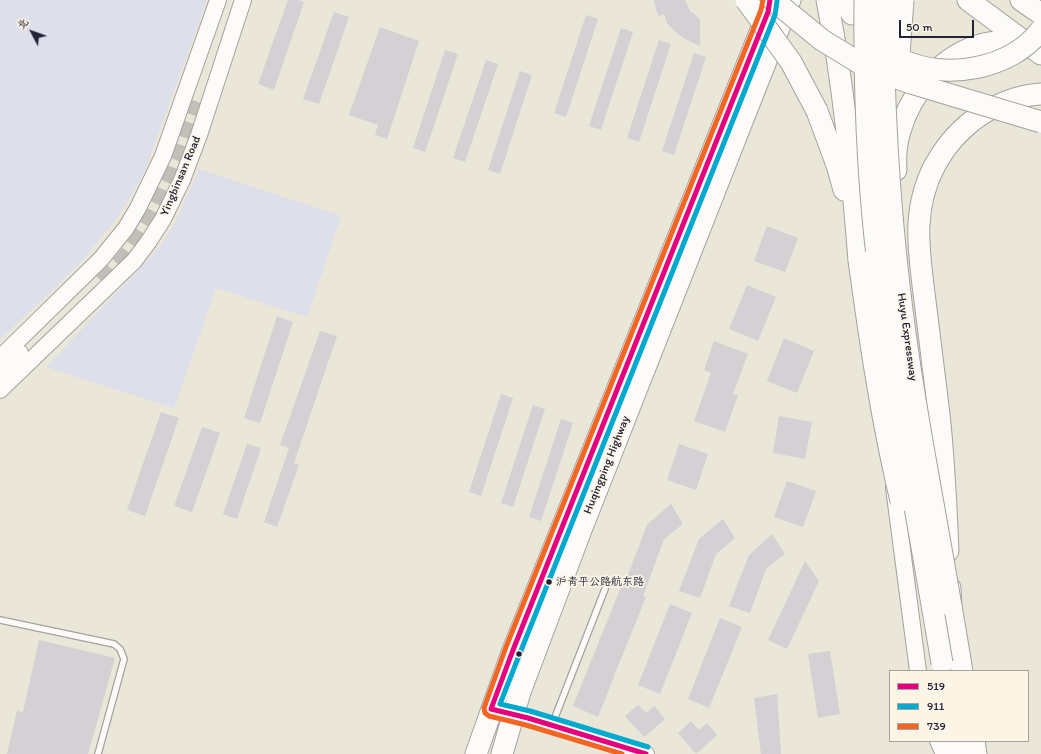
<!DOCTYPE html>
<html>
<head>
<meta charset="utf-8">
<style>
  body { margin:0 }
  #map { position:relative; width:1041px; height:754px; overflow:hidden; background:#eae6d8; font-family:Itim,"LXGW WenKai TC",sans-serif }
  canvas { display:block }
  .legend { position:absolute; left:889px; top:670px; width:140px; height:72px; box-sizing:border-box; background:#fcf5e5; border:1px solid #a5a1a1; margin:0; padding:5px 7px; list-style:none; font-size:12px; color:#22223b }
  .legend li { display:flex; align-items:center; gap:8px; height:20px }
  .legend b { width:20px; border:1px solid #a5a1a1 }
  .north { position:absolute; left:12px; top:12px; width:40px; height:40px; -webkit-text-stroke:3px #fcf5e5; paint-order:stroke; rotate:311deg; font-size:11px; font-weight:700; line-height:16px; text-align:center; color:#22223b }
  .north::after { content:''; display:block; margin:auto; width:14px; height:18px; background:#22223b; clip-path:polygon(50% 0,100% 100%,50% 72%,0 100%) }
  .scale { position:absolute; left:899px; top:20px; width:75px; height:18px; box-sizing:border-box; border:2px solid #22223b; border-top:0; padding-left:5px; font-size:12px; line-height:14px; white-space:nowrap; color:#22223b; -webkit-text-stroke:3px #fcf5e5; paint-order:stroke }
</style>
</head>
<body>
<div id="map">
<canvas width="1041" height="754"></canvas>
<ul class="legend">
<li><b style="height:5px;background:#e5007d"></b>519</li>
<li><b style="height:5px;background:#00a9ce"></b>911</li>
<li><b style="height:5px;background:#f26522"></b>739</li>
</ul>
<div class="north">北</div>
<div class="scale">50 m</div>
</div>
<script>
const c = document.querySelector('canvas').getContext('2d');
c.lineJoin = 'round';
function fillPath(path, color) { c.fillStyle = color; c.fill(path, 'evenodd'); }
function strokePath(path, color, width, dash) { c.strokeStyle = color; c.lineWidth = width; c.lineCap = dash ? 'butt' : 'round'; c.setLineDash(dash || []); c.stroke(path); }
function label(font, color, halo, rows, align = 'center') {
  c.font = font + ' Itim,"LXGW WenKai TC",sans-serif'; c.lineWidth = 3.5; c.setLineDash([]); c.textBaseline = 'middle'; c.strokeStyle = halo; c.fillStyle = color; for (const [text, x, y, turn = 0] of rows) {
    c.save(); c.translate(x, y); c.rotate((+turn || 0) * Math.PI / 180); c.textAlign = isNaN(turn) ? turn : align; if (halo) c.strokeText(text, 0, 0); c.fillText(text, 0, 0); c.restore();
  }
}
const built = new Path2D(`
  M0,0h207l-63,173 -24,41 -37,46 -83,80z
  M199,169l142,47 -34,101 -91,-29 -42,120 -128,-41 98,-103 17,-19 14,-22z`);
const building = new Path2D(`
  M288,0h10l6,2 -30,88 -16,-6z
  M654,0h31l5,11 10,8v27l-15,-7 -12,-9 -6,-7 -3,-9 -5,2 -3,-6z
  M334,12l15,5 -30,87 -16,-5z
  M586,15l12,4 -32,98 -12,-4z
  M380,27l39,14 -32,98 -12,-4 3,-10 -29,-10z
  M621,28l12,4 -32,98 -12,-4z
  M659,40l12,4 -32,98 -12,-4z
  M445,50l13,4 -33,98 -12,-4z
  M694,53l12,4 -32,98 -12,-4z
  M486,60l12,4 -33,98 -12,-4z
  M520,71l12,4 -32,99 -12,-4z
  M767,226l31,12 -13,34 -31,-11z
  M747,285l29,12 -18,44 -29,-12z
  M277,316l16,6 -33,101 -16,-5z
  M320,331l17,5 -43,127 5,2 -22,62 -13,-5 25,-74 -9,-3z
  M784,338l30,13 -17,42 -30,-12z
  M714,341l34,13 -15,40 5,1 -13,37 -31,-11 17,-48 -7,-3z
  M501,394l12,4 -32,98 -12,-4z
  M533,405l12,4 -32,98 -12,-4z
  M161,412l18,6 -34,98 -18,-6z
  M779,416l33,6 -7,37 -32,-6z
  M561,419l12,4 -32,98 -12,-4z
  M202,427l18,6 -28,79 -18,-6z
  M247,444l14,4 -24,71 -14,-5z
  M679,444l29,10 -12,36 -29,-10z
  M787,481l29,10 -13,36 -29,-10z
  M671,504l12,20 -19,15 -21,57 3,1 -32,79h-2l2,1 -16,40 -25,-11 48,-119 2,1 24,-63z
  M723,519l12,19 -19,16 -16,44 -21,-7 20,-52z
  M772,534l13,20 -19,15 -16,44 -21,-7 20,-51z
  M805,561l14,20 -32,68 -19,-9z
  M670,604l22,9 -32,81 -22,-9z
  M720,618l22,9 -33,81 -21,-9z
  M39,640l76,18 -27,96h-81l10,-43 6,1z
  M830,651l10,63 -22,4 -10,-64z
  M777,694l4,60h-20l-7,-56z
  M638,705l8,8 8,-7 11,13 -21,18 -19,-21z
  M691,721l8,9 8,-7 10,12 -21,19 -18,-21z`);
const secondaryTunnel = new Path2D(`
  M102,282c12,-12 24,-25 34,-40 29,-42 44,-93 62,-140`);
const lane = new Path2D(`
  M0,620l114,24 6,5 4,10 -26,95
  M552,725l53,-136`);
const secondary = new Path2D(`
  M0,358l101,-99 25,-31 12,-20 25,-52 55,-156
  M0,373l20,-20
  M0,390l134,-129 15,-20 14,-22 19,-39 17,-45 44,-135
  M894,488l24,183
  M491,709l37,9 118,36
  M938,741l6,13`);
const highway = new Path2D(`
  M827,0c17,86 25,173 32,260
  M843,0l9,14
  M968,0l73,54
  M1021,0l20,14
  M817,111l20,54 7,25
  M896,170c-1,-13 0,-26 4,-39 11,-39 43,-77 84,-87 11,-3 24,-3 36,-4
  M948,551c-2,-48 -4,-97 -10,-145 -4,-35 -9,-70 -13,-105 -6,-49 -14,-91 10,-136 11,-19 20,-30 37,-44 18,-14 45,-26 69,-27
  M950,588l1,18 11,65
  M955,741l2,13
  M974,741l2,13
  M476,754l37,-104 260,-650
  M502,754l18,-62 61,-162 209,-530`);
const highwayBridge = new Path2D(`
  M746,0l45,62 26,49
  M775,0l3,4 44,36 44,27 45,16 130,39
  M865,0c-1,96 3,193 16,288 16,126 40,250 61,375
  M883,0c0,95 5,190 16,285 12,107 34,214 52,321
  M876,39c7,7 16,16 24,20 44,22 110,11 141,-29
  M898,69l5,-69
  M859,260c11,81 23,162 42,241`);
const bus1 = new Path2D(`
  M646,754l-118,-36 -37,-9 22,-59 255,-638 2,-12`);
const bus2 = new Path2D(`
  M648,747l-118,-36 -30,-7 20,-51 255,-638 2,-14`);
const bus3 = new Path2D(`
  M622,754l-96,-29 -37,-9 -4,-3 -1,-5 22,-61 255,-637 2,-10`);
const markers = [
  [549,582,3.5,"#22223b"],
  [519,654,3.5,"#22223b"]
];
const busNames = [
  ["沪青平公路航东路",556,582]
];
const streetNames = [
  ["Yingbinsan Road",181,176,-67],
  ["Huyu Expressway",907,337,82],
  ["Huqingping Highway",607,465,-68]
];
fillPath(built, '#dddfea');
fillPath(building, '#d4d0d4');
strokePath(secondaryTunnel, '#c2bfb9', 16, [16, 8]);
strokePath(lane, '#a4a29d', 8);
strokePath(secondary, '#a4a29d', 18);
strokePath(highway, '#a4a29d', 23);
strokePath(lane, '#fcfbf9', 5.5);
strokePath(secondary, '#fcfbf9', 16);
strokePath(highway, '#fcfbf9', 21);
strokePath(highwayBridge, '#a4a29d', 23, []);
strokePath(highwayBridge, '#fcfbf9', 21);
strokePath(bus1, '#e5007d', 5);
strokePath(bus2, '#00a9ce', 5);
strokePath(bus3, '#f26522', 5);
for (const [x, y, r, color] of markers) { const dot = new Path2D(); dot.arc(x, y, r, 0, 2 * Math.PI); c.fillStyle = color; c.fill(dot); strokePath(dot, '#fcf5e5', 1.5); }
label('11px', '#22223b', '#fcf5e5', busNames, 'left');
label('12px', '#22223b', '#fcf5e5', streetNames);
</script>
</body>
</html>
